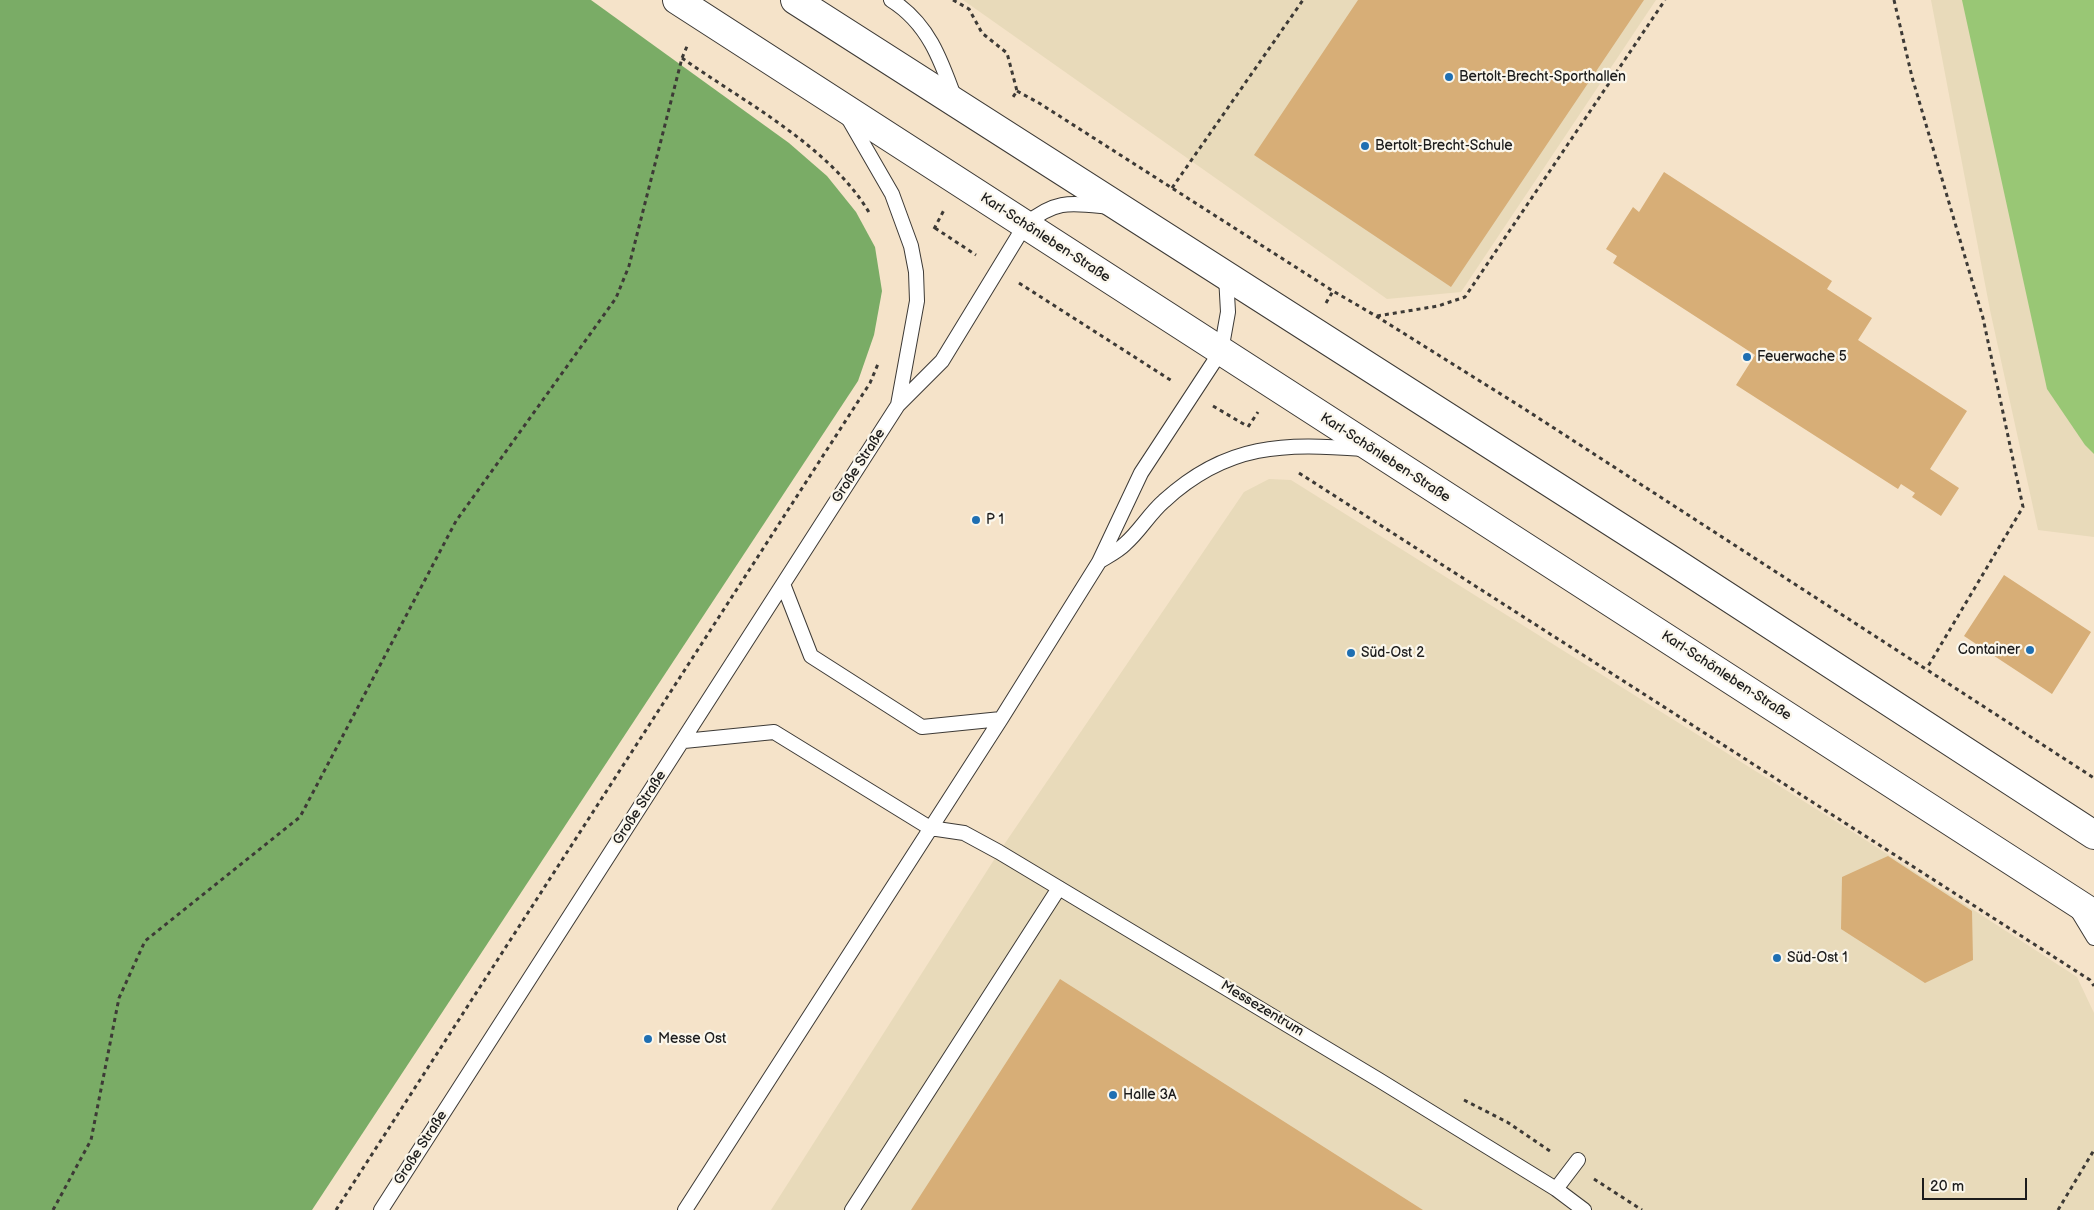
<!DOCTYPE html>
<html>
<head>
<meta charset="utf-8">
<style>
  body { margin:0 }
  #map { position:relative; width:2094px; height:1210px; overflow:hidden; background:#f5e3c9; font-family:"Balsamiq Sans",sans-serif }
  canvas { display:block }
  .scale { position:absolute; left:1922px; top:1178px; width:105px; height:22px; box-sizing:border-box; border:2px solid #1c1c1c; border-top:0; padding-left:6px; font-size:15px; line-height:18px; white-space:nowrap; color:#1c1c1c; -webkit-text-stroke:4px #fbf7ec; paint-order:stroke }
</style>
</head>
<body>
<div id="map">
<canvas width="2094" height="1210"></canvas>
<div class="scale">20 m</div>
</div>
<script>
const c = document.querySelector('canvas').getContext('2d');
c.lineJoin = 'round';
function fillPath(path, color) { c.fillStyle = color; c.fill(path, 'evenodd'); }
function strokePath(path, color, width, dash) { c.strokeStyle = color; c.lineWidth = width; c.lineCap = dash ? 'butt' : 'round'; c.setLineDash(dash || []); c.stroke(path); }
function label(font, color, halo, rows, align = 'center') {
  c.font = font + ' "Balsamiq Sans",sans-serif'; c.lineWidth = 4.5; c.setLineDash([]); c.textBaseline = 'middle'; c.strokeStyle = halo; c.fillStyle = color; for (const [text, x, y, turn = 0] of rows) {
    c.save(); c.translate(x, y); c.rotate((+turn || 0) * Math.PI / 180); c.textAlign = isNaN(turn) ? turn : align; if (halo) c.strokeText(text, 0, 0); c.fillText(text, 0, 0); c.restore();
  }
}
const built = new Path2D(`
  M963,0h693l-195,292 -74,7z
  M1931,0h163v537l-56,-7 -48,-220z
  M1269,479l22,1 573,359 213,138 17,36v197h-1323l228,-358 245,-360z`);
const green = new Path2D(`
  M1962,0h132v454l-9,-9 -38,-56z`);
const forest = new Path2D(`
  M0,0h591l198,143 38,33 29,36 19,35 7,44 -8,44 -16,46 -546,829h-312z`);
const building = new Path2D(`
  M1358,0h286l-193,287 -197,-132z
  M1664,172l168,109 -5,8 45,29 -14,22 109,71 -37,58 29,19 -18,28 -29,-19 3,-4 -14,-9 -3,5 -162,-104 19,-30 -142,-92 4,-7 -11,-7 27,-42 6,5z
  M2004,575l87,57 -39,62 -88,-58z
  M1888,856l84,55 1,49 -48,23 -84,-54 1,-52z
  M1060,979l363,231h-512z`);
const path = new Path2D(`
  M953,0l16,9 13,24 25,20 10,38 -6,9
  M1894,0l18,77 71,241 40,189 -96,161
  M682,58c62,44 149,89 188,156
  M1017,91l22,12 294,188 43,25 147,92 571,370
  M1172,188l131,-188
  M935,228l41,27
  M934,229l10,-19
  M1019,283l153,98
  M1326,303l7,-12
  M1377,316l61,-10 27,-9 200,-297
  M1213,406l34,20
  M1248,427l10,-15
  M1299,473l791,507 4,6
  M1464,1100l43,22 46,31
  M1594,1179l48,31
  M53,1210l38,-70 28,-142 26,-57 155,-124 156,-296 160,-223 13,-32 53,-208 6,-14
  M336,1210l534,-827 8,-19
  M2058,1210l36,-60`);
const lane = new Path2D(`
  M891,0c37,23 50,60 64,99
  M847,116l45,78 19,52 5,26 1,29 -19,104
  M1100,561c8,-5 18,-10 25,-17 15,-13 24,-30 39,-43 63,-58 120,-58 200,-52
  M783,584l28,72 111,71 79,-8
  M684,741l90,-9 156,96 34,5 35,19 380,228 177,109 28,21
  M2077,910l17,28
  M1556,1189l22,-29
  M381,1210l517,-805 44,-44 83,-136c31,-26 46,-22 84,-18
  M685,1210l316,-491 98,-157 42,-89 80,-122 7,-39 -2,-36
  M852,1210l207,-322`);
const secondary = new Path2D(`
  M677,0l1417,914
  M795,0l873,558 426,277`);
const markers = [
  [1449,77,5,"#1f6fb2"],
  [1365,146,5,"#1f6fb2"],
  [1747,357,5,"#1f6fb2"],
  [976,520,5,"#1f6fb2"],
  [2030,650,5,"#1f6fb2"],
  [1351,653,5,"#1f6fb2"],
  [1777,958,5,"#1f6fb2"],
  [648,1039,5,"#1f6fb2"],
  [1113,1095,5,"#1f6fb2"]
];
const poiNames = [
  ["Bertolt-Brecht-Sporthallen",1459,77],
  ["Bertolt-Brecht-Schule",1375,146],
  ["Feuerwache 5",1757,357],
  ["P 1",986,520],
  ["Container",2020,650,"right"],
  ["Süd-Ost 2",1361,653],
  ["Süd-Ost 1",1787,958],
  ["Messe Ost",658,1039],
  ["Halle 3A",1123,1095]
];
const streetNames = [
  ["Karl-Schönleben-Straße",1045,238,33],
  ["Karl-Schönleben-Straße",1385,458,33],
  ["Große Straße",859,466,-57],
  ["Karl-Schönleben-Straße",1726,676,33],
  ["Große Straße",640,808,-57],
  ["Messezentrum",1262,1009,31],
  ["Große Straße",421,1148,-57]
];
fillPath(built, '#e8daba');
fillPath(green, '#99c775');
fillPath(forest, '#7aac66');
fillPath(building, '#d7ae77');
strokePath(lane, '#3d3a36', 16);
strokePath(secondary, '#3d3a36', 30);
strokePath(path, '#3d3a36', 3, [4, 4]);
strokePath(lane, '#fff', 14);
strokePath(secondary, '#fff', 28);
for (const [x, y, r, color] of markers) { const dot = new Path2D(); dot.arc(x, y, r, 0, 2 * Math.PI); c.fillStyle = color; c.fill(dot); strokePath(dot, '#fbf7ec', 2); }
label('14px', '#1c1c1c', '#fbf7ec', poiNames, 'left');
label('14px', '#1c1c1c', '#fbf7ec', streetNames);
</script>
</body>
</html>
